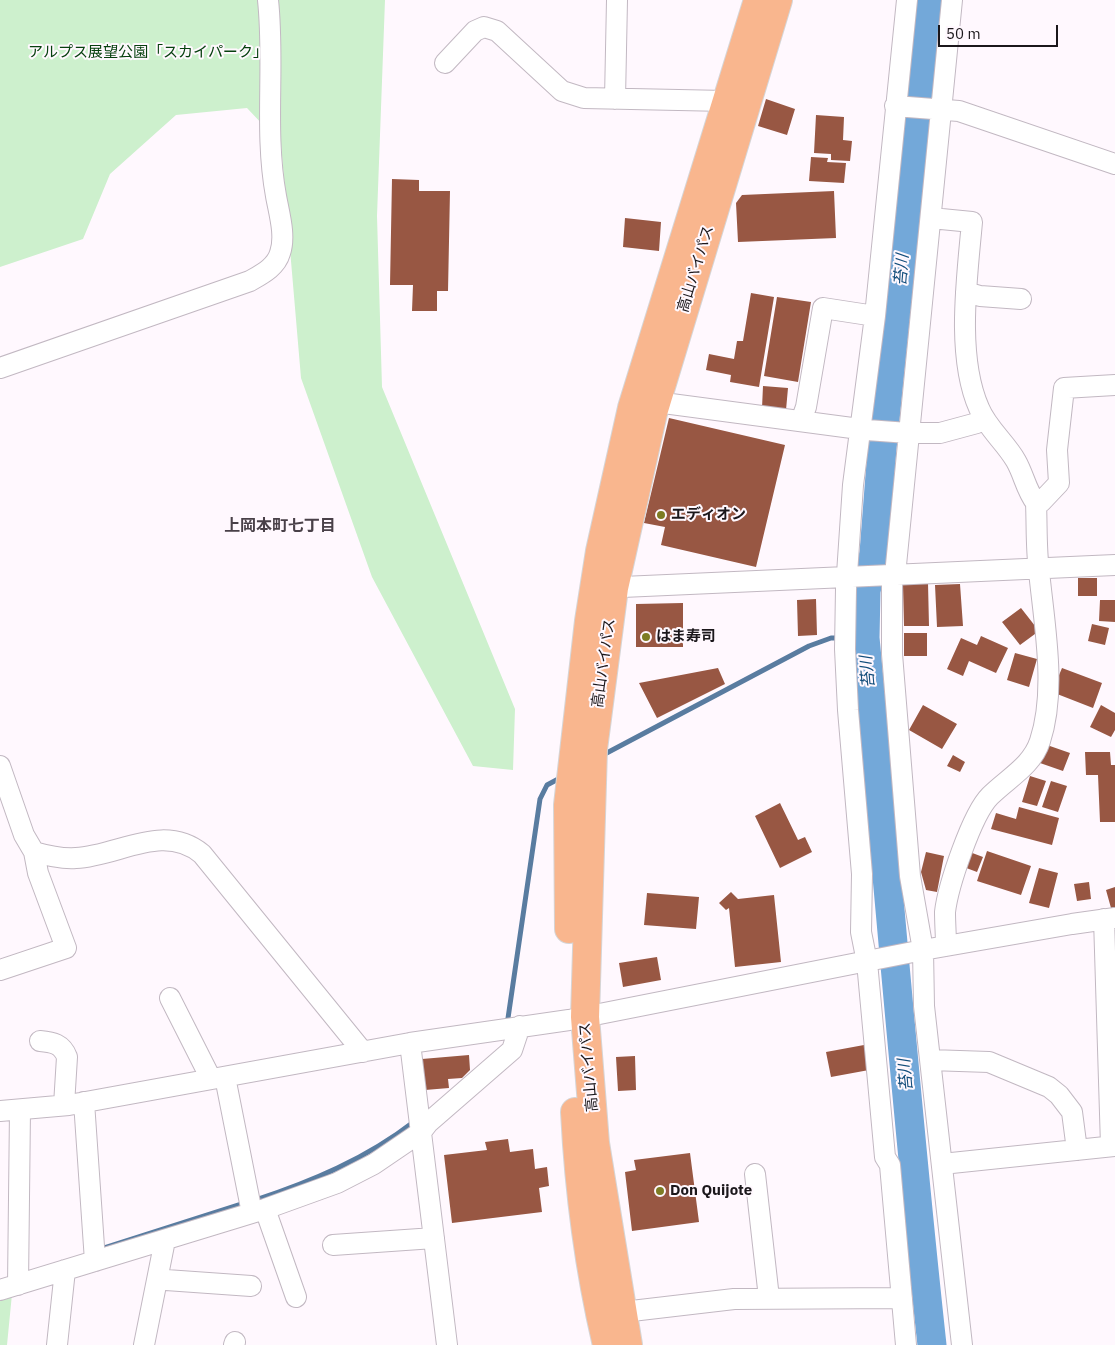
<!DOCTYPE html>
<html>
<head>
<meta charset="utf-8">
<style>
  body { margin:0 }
  #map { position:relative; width:1115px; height:1345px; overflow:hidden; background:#fff8fe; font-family:"IBM Plex Sans",sans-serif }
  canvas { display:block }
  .scale { position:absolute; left:938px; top:25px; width:120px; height:22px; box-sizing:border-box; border:2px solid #1b171b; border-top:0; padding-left:6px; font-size:15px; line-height:18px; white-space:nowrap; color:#1b171b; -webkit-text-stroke:4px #fff8fe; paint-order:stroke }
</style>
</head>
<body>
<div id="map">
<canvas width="1115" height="1345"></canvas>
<div class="scale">50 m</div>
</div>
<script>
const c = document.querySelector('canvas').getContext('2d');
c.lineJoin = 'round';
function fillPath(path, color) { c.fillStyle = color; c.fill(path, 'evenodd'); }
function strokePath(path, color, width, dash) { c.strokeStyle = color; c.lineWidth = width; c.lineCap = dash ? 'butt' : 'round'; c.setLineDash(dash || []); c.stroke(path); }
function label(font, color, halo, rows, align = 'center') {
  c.font = font + ' "IBM Plex Sans","Noto Sans JP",sans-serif'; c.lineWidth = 4; c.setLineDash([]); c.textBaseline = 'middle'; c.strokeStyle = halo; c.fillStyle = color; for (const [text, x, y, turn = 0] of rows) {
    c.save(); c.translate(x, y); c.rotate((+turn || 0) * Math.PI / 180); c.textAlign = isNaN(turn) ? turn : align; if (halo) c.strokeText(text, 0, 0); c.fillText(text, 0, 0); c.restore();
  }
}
const green = new Path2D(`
  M0,0h385l-8,216 5,171 133,322 -2,61 -40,-4 -101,-189 -71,-199 -20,-234 -34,-36 -71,7 -66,59 -27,65 -83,28z
  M12,1294l-5,51h-7v-47z`);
const stream = new Path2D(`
  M849,638h16
  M601,756l208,-110 22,-8h10
  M507,1025l33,-226 7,-14 15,-8
  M253,1201c58,-19 113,-42 162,-80
  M98,1250l147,-47`);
const river = new Path2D(`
  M928,0l-46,449 -8,104 -8,38 -1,47c23,236 41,472 67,707`);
const building = new Path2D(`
  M766,99l29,10 -8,26 -29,-9z
  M816,115l28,2 -1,23 9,1 -2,20 -19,-1v-6l-17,-1z
  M811,157l17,1 -1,4 19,1 -2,20 -35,-2z
  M392,179l27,1v11h31l-2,100h-11v20h-25l1,-26h-23z
  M834,191l2,47 -98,4 -2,-39 6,-8z
  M625,218l36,4 -2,29 -36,-4z
  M751,293l23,4 -15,90 -29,-5 1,-7 -25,-5 3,-16 25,5 3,-18h6z
  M777,297l34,5 -13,80 -34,-6z
  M763,386l25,2 -2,22 -24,-2z
  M669,418l116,27 -29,122 -95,-22 4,-18 -21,-4z
  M1078,578h19v18h-19z
  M928,583l1,43h-25l-1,-42z
  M960,584l3,42 -26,1 -2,-42z
  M816,599l1,36 -19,1 -1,-36z
  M1100,600h15v22l-16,-1z
  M683,603v44h-47v-43z
  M1021,608l18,23 -19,14 -18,-23z
  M1092,624l17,4 -4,17 -17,-4z
  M904,633h23v23h-23z
  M981,636l27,12 -12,25 -27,-12 -6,15 -16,-7 14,-31 16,7z
  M1015,653l22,6 -8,28 -22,-7z
  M718,668l7,16 -68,34 -18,-35z
  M1062,668l40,15 -9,25 -41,-16z
  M923,705l34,19 -15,25 -33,-19z
  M1101,705l14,8v17l-4,7 -21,-10z
  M1047,745l23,8 -7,18 -23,-8z
  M1085,752h25l1,13h4v57h-15l-2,-47h-12z
  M953,755l12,7 -5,10 -13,-6z
  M1030,776l16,5 -9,25 -15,-4z
  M1051,781l16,5 -9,26 -16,-5z
  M780,803l18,37 7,-3 7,15 -32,16 -25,-52z
  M1019,807l40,11 -7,27 -61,-16 5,-16 20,6z
  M967,851l16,6 -6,15 -16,-6z
  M987,851l44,15 -10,29 -44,-14z
  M926,852l18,4 -7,36 -11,-2 -5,-18z
  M1039,868l19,5 -9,35 -20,-5z
  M1089,882l2,17 -14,2 -3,-17z
  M1115,887v20l-4,1 -5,-18z
  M731,892l7,7 36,-4 7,67 -46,5 -6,-59 -3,2 -7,-7z
  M647,893l52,4 -3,32 -52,-4z
  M657,957l4,23 -38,7 -4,-24z
  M864,1045l5,25 -38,7 -5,-25z
  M469,1055l1,15 -8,8 -14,1 1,9 -24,2 -3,-31z
  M635,1056l1,34 -18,1 -2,-34z
  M508,1139l2,13 23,-3 2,20 12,-2 2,19 -10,2 3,24 -90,11 -8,-68 43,-5 -2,-8z
  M690,1153l9,69 -67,9 -7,-59 11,-2 -2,-10z`);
const minor = new Path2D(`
  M952,0l-57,575 -3,9v70l18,222 13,74 1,56 38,339
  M445,63l30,-32 9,-4 13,4 65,60 22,7 142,3
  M615,99l2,-99
  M895,106l64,5 156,53
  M931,218l41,4c-5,56 -16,134 7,186 8,20 27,35 37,53 8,14 10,29 20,42 1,23 0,46 3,68 5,52 18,119 1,170 -8,25 -32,37 -50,55 -18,18 -42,90 -45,116 0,11 1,23 1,34
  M966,292l14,4 41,3
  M0,368l250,-87c12,-7 26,-14 30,-28 6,-17 -1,-40 -4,-57 -12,-65 -1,-131 -8,-196
  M656,402l211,28 41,3h32l37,-10
  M801,421l5,-14 17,-99 52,8
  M1036,503l5,-1 18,-19 -2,-33 7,-62 51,-3
  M600,588l515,-23
  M0,766l24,69 10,17c14,4 27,7 42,6 43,-2 87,-36 126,-4l161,198
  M1104,919l7,227
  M0,970l66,-22 -28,-75 -4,-21
  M170,998l41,81
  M40,1041c13,1 22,3 27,16l-3,48
  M410,1043l37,302
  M930,1060l59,2 60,25 10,8 13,17 5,38
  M225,1077l27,136
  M84,1102l11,159
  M0,1111l69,-6 341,-62 159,-23 354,-70 149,-26 43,-6
  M942,1164l173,-18
  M755,1174l14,124
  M265,1209l31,88
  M333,1245l101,-7
  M158,1276l8,4 85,6
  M18,1285l2,-175
  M0,1290l265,-81 72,-26 37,-19 47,-32 7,-9 84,-73 8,-24
  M623,1312l111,-13 168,-1
  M57,1345l8,-75
  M144,1345l21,-105
  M234,1345l1,-3
  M906,1345l-16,-180 -5,-8 -18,-195 -6,-30 1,-58 -14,-164 -3,-61 1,-60 7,-104 22,-169 32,-316`);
const highway = new Path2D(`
  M569,929l-1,-124 21,-184 11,-70 32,-143 126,-408
  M575,1112c4,78 14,157 32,233
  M628,1345l-33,-202 -10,-126 8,-268 21,-161 39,-175 125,-413`);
const markers = [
  [661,515,5,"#7d7c24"],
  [646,637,5,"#7d7c24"],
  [660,1191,5,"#7d7c24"]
];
const parkNames = [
  ["アルプス展望公園「スカイパーク」",148,53]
];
const streetNames = [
  ["高山バイパス",696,269,-73],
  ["高山バイパス",604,663,-82],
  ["高山バイパス",589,1067,-95]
];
const poiNames = [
  ["エディオン",671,515],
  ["はま寿司",656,637],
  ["Don Quijote",670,1191]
];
const waterNames = [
  ["苔川",902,270,-85],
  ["苔川",868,672,-95],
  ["苔川",906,1075,-95]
];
const neighbourhoodNames = [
  ["上岡本町七丁目",280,526]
];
fillPath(green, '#cdf0cd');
strokePath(stream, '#597ca0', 5);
strokePath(river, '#73a8d9', 29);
fillPath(building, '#985743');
strokePath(minor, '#c2b8c2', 22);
strokePath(highway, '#d6d5d6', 30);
strokePath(minor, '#fff', 20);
strokePath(highway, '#f9b68e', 28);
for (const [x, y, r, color] of markers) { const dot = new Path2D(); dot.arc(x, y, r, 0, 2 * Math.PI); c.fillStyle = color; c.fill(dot); strokePath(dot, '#fff8fe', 2); }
label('15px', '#06400e', '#fff8fe', parkNames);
label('15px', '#1b171b', '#fff8fe', streetNames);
label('bold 15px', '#1b171b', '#fff8fe', poiNames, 'left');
label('italic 16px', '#124d7b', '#fff8fe', waterNames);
label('bold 16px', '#494048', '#fff8fe', neighbourhoodNames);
</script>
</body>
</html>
